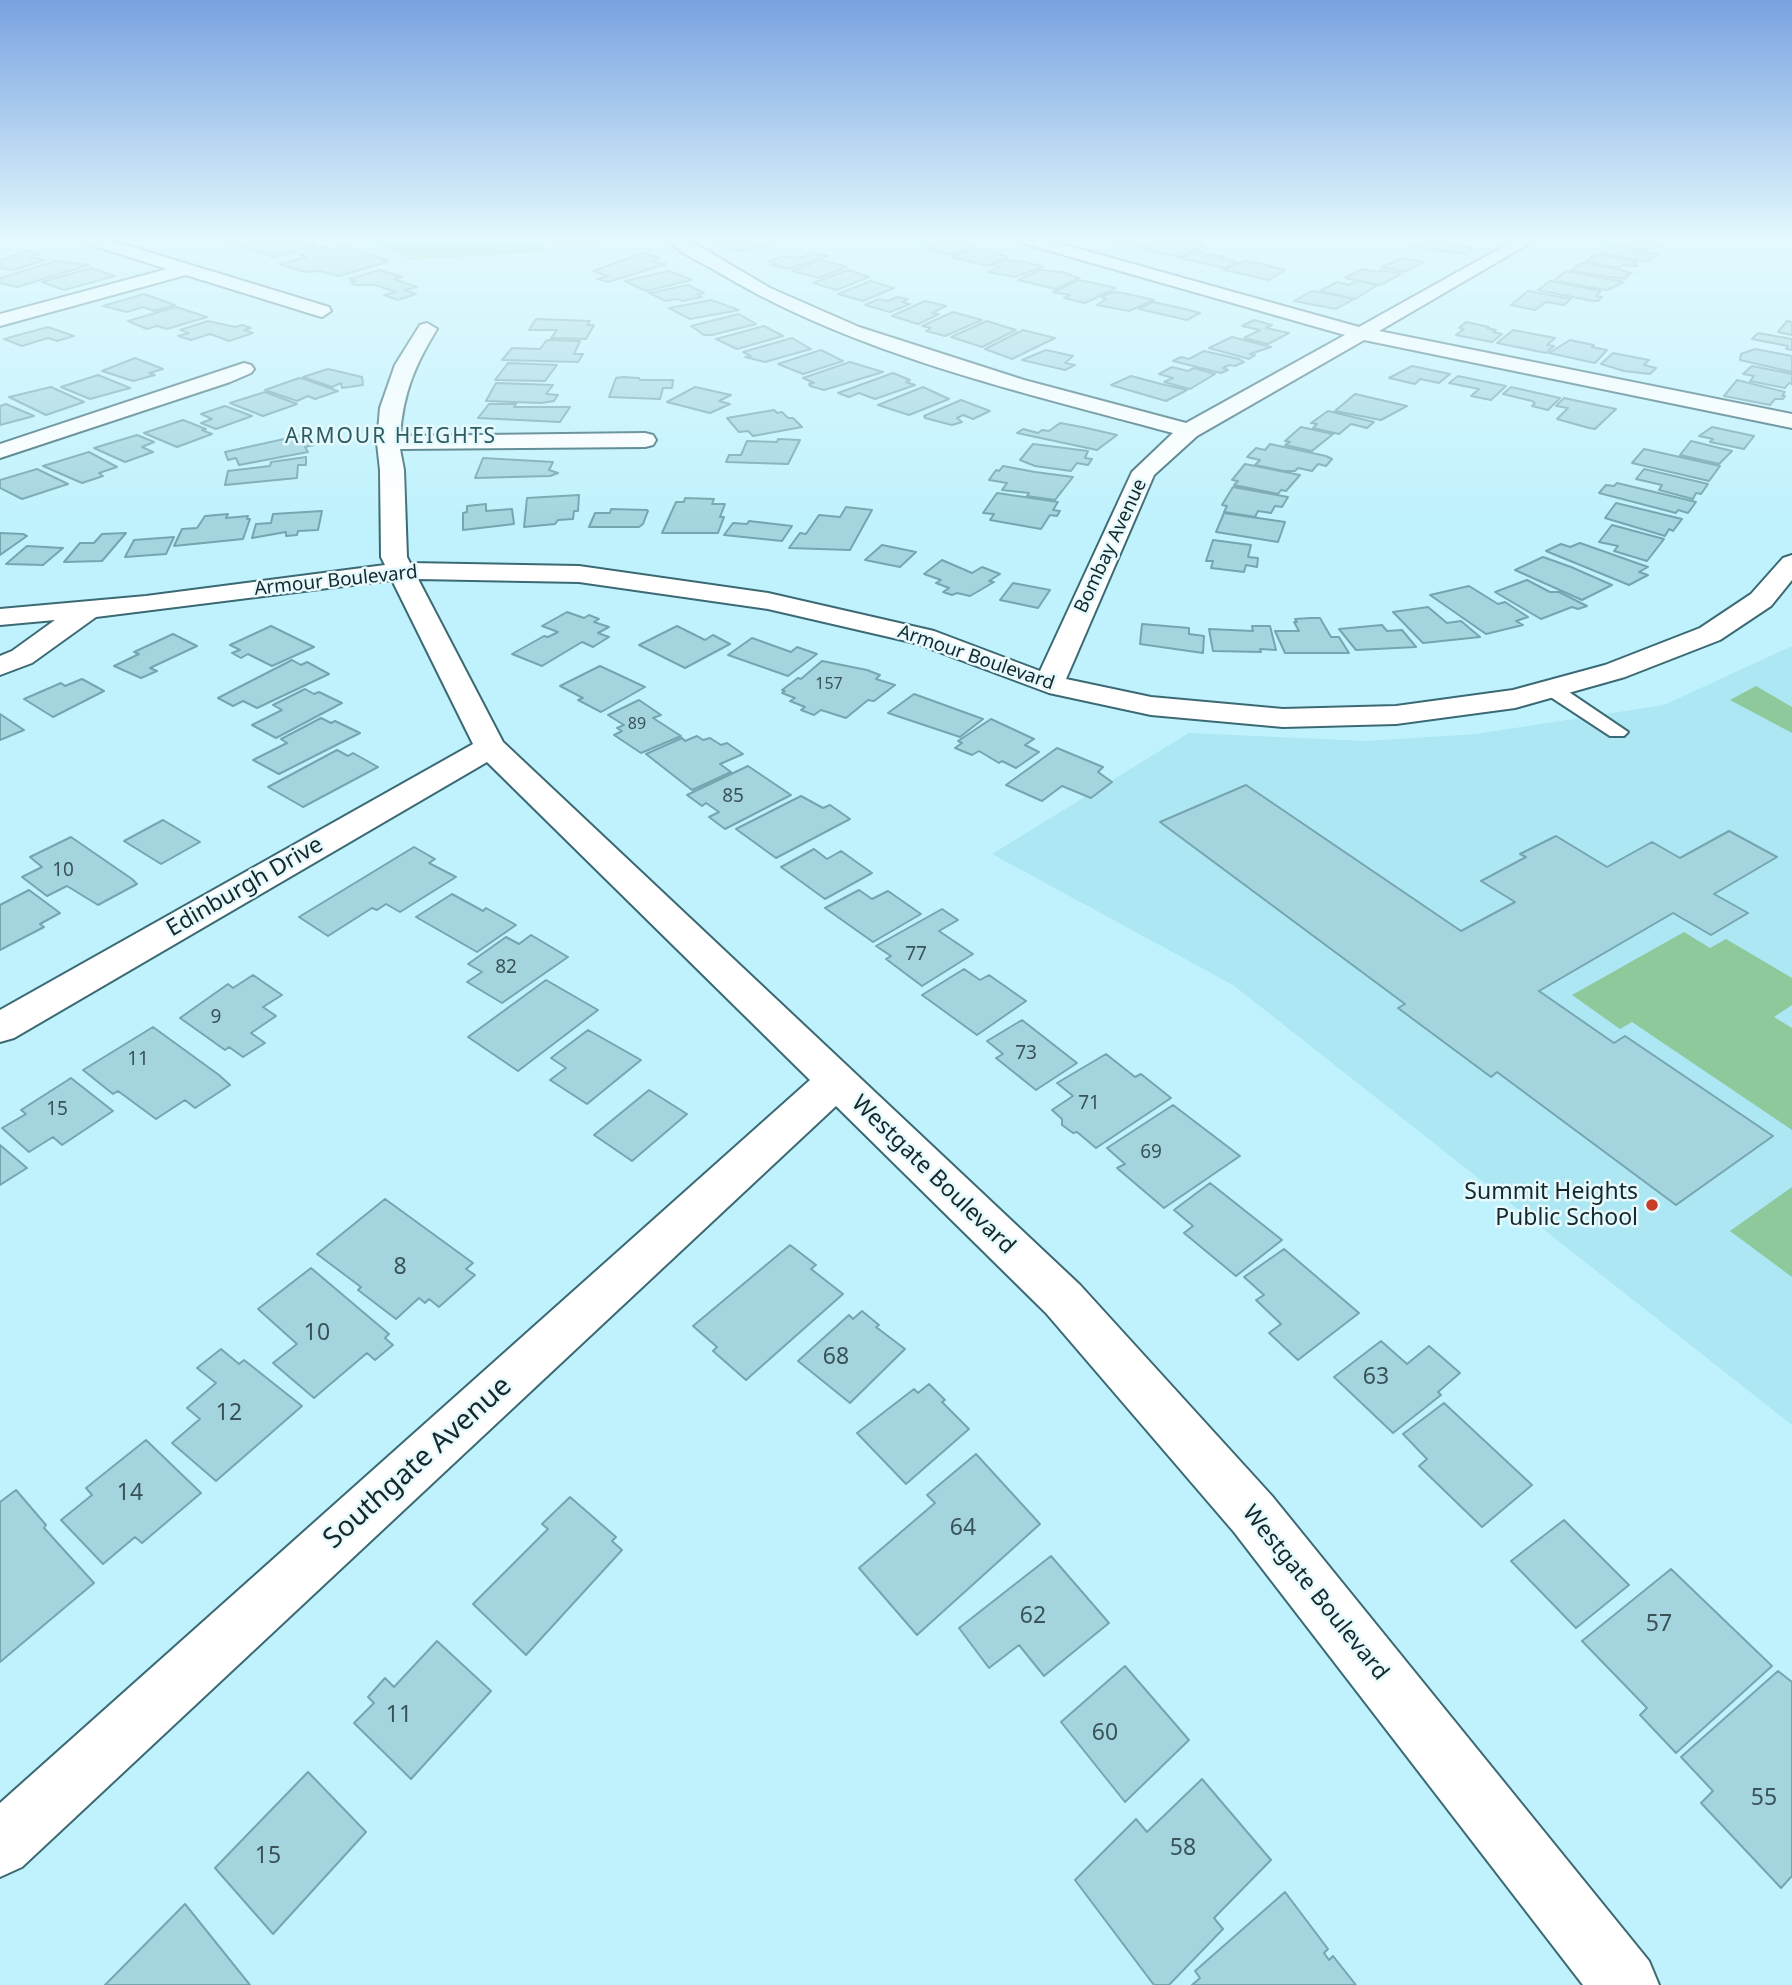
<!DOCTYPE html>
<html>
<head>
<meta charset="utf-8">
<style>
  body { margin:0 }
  canvas { display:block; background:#c0f2fd }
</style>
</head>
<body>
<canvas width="1792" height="1985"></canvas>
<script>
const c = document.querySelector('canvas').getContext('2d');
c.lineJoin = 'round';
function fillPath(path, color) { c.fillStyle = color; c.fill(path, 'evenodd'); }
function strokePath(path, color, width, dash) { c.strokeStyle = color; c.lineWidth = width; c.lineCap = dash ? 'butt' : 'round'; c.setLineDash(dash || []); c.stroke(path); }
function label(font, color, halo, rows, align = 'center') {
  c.font = font + ' "Noto Sans",sans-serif'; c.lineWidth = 5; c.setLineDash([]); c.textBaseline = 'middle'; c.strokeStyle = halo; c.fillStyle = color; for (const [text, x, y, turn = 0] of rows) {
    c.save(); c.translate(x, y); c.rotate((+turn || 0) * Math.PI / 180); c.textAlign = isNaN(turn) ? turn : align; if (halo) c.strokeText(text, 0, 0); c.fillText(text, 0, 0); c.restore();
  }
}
const built = new Path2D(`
  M1792,646v779l-559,-440 -241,-131 197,-121 178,8 109,-7 188,-29z`);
const green = new Path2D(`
  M370,240h171l4,12 -135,8z
  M1756,686l36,21v26l-62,-33z
  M1684,932l26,16 16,-9 66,39v27l-18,12 18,11v102l-160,-108 -12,7 -48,-34z
  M1792,1187v90l-62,-46z`);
const building = new Path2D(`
  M222,240h41l-21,6z
  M272,240l32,2 12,4 -43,11 -27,-10z
  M555,240h46l-9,2v3h-38z
  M767,240l9,4 -36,7 -27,-10z
  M937,240l22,2 15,4 -21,9 -27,-6 8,-3 -8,-2z
  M1111,240h48l-16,7z
  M1426,240h4l44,9 -9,5 -52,-7z
  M1620,240h22l21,4 -3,3 -8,-2 -6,5 -32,-5z
  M1163,241l17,3 5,-3 20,4 -25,12 -38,-8z
  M1610,245l21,5 27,4 -11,8 -47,-9z
  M325,247l10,3 9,-3 44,13 -5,1 5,1 -50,14 -19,-5 -14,1 -25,-8 27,-7 -8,-2z
  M983,249l25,8 -21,9 -35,-9 18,-7z
  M27,251l14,2 -12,4 16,3 -32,10 -13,-2v-8z
  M1196,251l10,2 -1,3 4,-2 15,3 -4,1 17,4 -12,6 -45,-10z
  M643,253l17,5 -9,3 15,3 -58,18 -11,-3 11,-3 -15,-5z
  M814,253l14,3 -40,13 -17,-4 5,-2 -7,-1 14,-6 17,2z
  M1596,254l41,7 -3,3 4,2 -15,-1 -4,3 -33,-6z
  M1402,258l22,4 -20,10 -22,-5z
  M821,260l26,7 -28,11 -27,-7z
  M1004,260l22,2 17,5 -29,10 -26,-5 12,-5 -8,-2z
  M56,261l33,4 -72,22 -17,-4v-5z
  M1245,261l16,3 24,6 -16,10 -45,-10z
  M1581,263l23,3 28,7 -7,2 4,1 -4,3 -54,-8z
  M91,268l24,8 -51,14 -22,-8z
  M1362,269l15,3 4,-2 20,4 -21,11 -35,-7z
  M380,270l22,7 -8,2 23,8 -13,3 12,4 -18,6 -14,-5 12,-3 -21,-7h-21l-3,-3 5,-1 -7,-2z
  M848,270l21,7 -32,13 -24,-7z
  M1040,270l22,2 17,6 -23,11 -38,-9z
  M669,271l23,9 -46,11 -21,-10z
  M1566,271l58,11 -17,8 -53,-9z
  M1079,280l15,3 22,5 -31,15 -21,-5 6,-3 -17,-3z
  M871,281l23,7 -31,13 -25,-7z
  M1357,281l21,4 -23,14 -35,-8 17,-9 12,3z
  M1550,281l51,10 -5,5 6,1 -4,4h-5l-55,-11z
  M688,285l16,8 -7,1 5,3 -19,4 -6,-2 -11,2 -17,-8z
  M1312,291l18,3 24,5 -18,10 -42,-8z
  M1528,291l43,8 -7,6 -18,-3 -11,8 -24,-5z
  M1113,292l10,1 31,7 -25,11 -32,-6 9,-6 -5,-2z
  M144,294l31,11 -21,6 -11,-4 -16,5 -24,-6z
  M898,297l10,2 -6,3 8,2 -20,8 -25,-7 14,-6 8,2z
  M711,300l28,10 -49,9 -21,-11z
  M925,301l21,5 -14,7 7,1 -21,10 -26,-8z
  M1153,302l32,7 15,4 -13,7 -48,-11z
  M176,307l31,10 -40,12 -10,-3 -10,3 -19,-8z
  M953,312l29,8 -37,16 -19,-5 5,-3 -9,-2z
  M739,314l17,10 -44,11h-8l-13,-9z
  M536,319l54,2 -3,4h7l-8,14 -35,-1 6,-8h-28z
  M1254,320l18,5 -6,3 23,5 -21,11 -24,-6 16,-8 -18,-4z
  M208,321l27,6 7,-2 9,3 -7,2 9,3 -24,8 -19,-7 -19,6 -13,-4 11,-3 -9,-3z
  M987,321l29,9 -34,17 -31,-10z
  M1787,321l5,1v13l-14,-3z
  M1466,322l23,5 -2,1 9,2 -3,2 9,2 -10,8 -36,-7 8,-6 -5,-1z
  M764,326l19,10 -46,13 -21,-10z
  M48,327l26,9 -17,5 -9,-3 -26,8 -18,-7z
  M1023,330l32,8 -43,21 -27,-10z
  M1513,330l42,8 -8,7 7,1 -8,7 -49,-10z
  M1758,333l34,6v11l-6,-1 2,-3 -36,-7z
  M1232,337l39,10 -21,7 5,1 -6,4 -40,-11z
  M792,338l19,11 -46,13 -20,-5 6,-1 -8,-4z
  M547,340l33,1 -6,13h9l-5,8 -76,-2 10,-12 28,1z
  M1570,340l24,5 -2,2 15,3 -12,13 -46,-10z
  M1755,349l37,7v16l-52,-12 1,-6z
  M821,350l22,11 -40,13 -25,-10z
  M1046,350l27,6 -8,7 10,2 -10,5 -43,-10z
  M1204,351l35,8 5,3 -9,4 -6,-1 -6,3 5,2 -7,3 -48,-12 8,-4 8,2z
  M1613,353l36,7 -5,5 12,3 -6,6 -26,-3 -23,-7z
  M135,358l28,11 -14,4 6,2 -22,6 -31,-10z
  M850,362l33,10 -59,18 -14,-4 -1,-2 5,-1 -11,-5z
  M508,363l49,2 -12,16 -50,-1z
  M1412,366l38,8 -11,9 -19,-4 -5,5 -26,-6z
  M1752,366l40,8v10l-3,-1 -4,5 -35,-7 4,-5 -11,-2z
  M1172,367l16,4 6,-3 21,6 -25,15 -26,-7 9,-4 -14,-4z
  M328,369l34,8 1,8 -21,3 -1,-5 -9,4 -29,-10z
  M893,373l17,7 -4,2 9,3 -40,14 -16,-6 -10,4 -11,-4z
  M98,375l32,13 -40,11 -29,-12z
  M1131,376l30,8 26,6 -21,11 -55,-16z
  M1458,376l48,10 -15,14 -20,-4 8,-7 -30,-6z
  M623,377l16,1 1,2h33l-1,8h-9l-3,11 -51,-2 7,-19z
  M299,378l5,1 34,12 -23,8 -7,-3 -11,5 -32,-11z
  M1737,380l48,12 -3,4h3l-2,3h-8l-5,6 -46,-9z
  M496,383l57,2 -7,9 12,1 -4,6 -13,2 -55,-2z
  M51,387l33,15 -38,13 -37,-18z
  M695,387l36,8 -12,6 11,3 -20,9 -43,-11z
  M923,387l26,12 -40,16 -31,-10z
  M1511,387l49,11 -12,12 -16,-4 3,-3 -3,-2 -29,-7z
  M265,392l32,12 -34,12 -33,-13z
  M1355,394l52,12 -26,14 -46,-9z
  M1564,398l52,11 -21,20 -6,-1 -32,-9 11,-11 -12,-2z
  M961,400l29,11 -17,8 -10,-4 -6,3 5,4 -10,3 -27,-7 -1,-2z
  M6,404l28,12 -34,9v-19z
  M489,404h27l-2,3h56l-10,15 -82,-4z
  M225,406l27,10 -36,13 -15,-6 11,-4 -11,-5z
  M774,410l3,3 5,-1 6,6h5l9,9 -49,9 -5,-5 -9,1 -12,-14z
  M1328,411l46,11 -7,6 -16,-4 -12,10 -26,-6 4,-4 -6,-1z
  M183,420l23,9 -4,1 10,4 -35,13 -33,-14z
  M1060,423l22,4 35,8 -20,15 -80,-17 6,-4 15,4 4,-3 7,1z
  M1301,427l32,7 -21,17 -27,-6 5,-3 -5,-1z
  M1712,427l42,9 -10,13 -34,-7 3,-3 -14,-3z
  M307,434l7,11 -9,2 3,5 -69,13 -3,-7 -8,2 -3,-8z
  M137,435l17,7 -12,5 11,5 -28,10 -31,-14z
  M778,439l22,1 -12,24 -62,-2 3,-7h12l6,-14 30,1z
  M1691,441l41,10 -13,13 -39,-9z
  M1033,444l55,7 -3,7 7,1 -4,6 -11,-2 -6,8 -36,-5 -15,-6z
  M1270,444l56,12 6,3 -6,7 -8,-2 -6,7 -14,-3 -3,3h-11l-29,-6 5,-5 -13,-3 9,-9 9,2z
  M1644,449l76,17 -11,15 -77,-18z
  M89,452l28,15 -18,6 4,3 -21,7 -39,-17z
  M306,457v8h-8l-1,13 -72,7 3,-14 42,-5 1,-4z
  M483,458l70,4 -4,8 9,3 -8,3 -75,2z
  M1245,464l55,11 -14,16 -5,-1 -3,4 -44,-9 4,-4 -6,-1z
  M1003,466l32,6 38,5 -18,23 -28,-4 2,-3 -27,-3 5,-7 -18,-3 7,-10 3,1z
  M37,469l31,15 -46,15 -22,-11v-8z
  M1644,469l64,15 -7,10 -5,-1 -3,6 -34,-9 3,-5 -26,-6z
  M1617,483l79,19 -8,11 -10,-3 -2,3 -77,-20 7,-8 8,1z
  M1233,487l55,10 -6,10 -7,-1 -4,7 -13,-2 -3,6 -31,-5 3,-6 -5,-1z
  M997,493l61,9 -5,8 7,1 -3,5 -7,-1 -9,14 -51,-9 4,-6 -11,-1z
  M579,495l-1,16h-4l-1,8 -15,1 -3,4 -31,3 3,-29z
  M685,498l29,1 -2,5h13l-5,13h4l-6,16h-56l14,-31h8z
  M1616,503l66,16 -9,12 -4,-2 -4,7 -60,-18z
  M486,504v7l26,-2 2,15 -51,6v-17l4,-1v-6z
  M846,507l26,3 -22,40 -61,-2 11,-15 6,1 13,-19 21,2z
  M611,509l36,1 1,1 -5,13 -4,3h-50l6,-14h15z
  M322,511l-4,19 -20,1 -1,4 -11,1v-4l-34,6 4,-14 15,-1 2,-9z
  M1224,513l61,9 -7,20 -62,-10z
  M228,514l-2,4 22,-2 -1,3h3l-7,20 -69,7 8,-17 15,-1 8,-12z
  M749,521l43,5 -10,15 -58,-6 9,-12 14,1z
  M1612,525l52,14 -17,22 -33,-10 4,-5 -19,-4z
  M0,533l23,1 4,2 -27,19z
  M126,533l-24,28 -38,1 16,-19h14l8,-9z
  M174,537l-8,17 -41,3 9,-17z
  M1213,540l38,5 -3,12 10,1 -1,9 -11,-2 -2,7 -33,-4 2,-7h-7z
  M1580,543l68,24 -9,5 9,3 -19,10 -83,-34 15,-7 9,3z
  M882,545l34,7 -16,15 -35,-7z
  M27,546l36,2 -20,17 -37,-1z
  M1543,557l28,10 41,18 -30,15 -67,-30z
  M942,560l30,13 10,-6 18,7 -11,7 5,1 -24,14 -13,-3 -5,2 -9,-3 6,-4 -13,-5 5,-3 -17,-6z
  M1527,580l23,12h9l28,14 -9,3 -6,-2 -31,12 -46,-27z
  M1013,583l37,7 -12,18 -38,-8z
  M1469,586l29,18 7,-2 23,15 -12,4 7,4 -37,9 -56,-39z
  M1428,607l19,16 14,-2 19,16 -57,6 -30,-31z
  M567,612l17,6 5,-3 10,4 -5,3 15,5 -11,6 11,4 -16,10 -11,-5 -40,24 -30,-12 32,-18 4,1 10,-5 -16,-6z
  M1310,618h10l11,19h8l10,16h-64l-10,-22h24l-5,-9h3l-2,-3z
  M1142,624l47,4v6l15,2 -1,17 -63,-9z
  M1382,625l5,6 15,-1 14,17 -60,3 -17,-21z
  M271,626l43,21 -42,19 -24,-12 -7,4 -9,-5 8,-3 -10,-5z
  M677,626l28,14 8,-5 17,9 -45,24 -46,-23z
  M1252,626h18l6,24 -16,-1 1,3 -48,-1 -4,-22 44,2z
  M173,634l24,12 -47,22 7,3 -16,7 -27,-12 25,-12 -5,-2z
  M752,638l39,14 6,-5 20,7 -29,22 -60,-21z
  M292,660l9,5 6,-3 22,12 -72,34 -14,-7 -10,5 -15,-8z
  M822,661l45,9 13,5 -4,4 19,6 -21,16 -6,-1 -22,18 -25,-8 -7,5 -13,-5 4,-3 -15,-6 5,-3 -13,-5 3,-2 -3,-1 16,-12 3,1z
  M600,666l45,21 -44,25 -23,-12 5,-2 -23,-12z
  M82,679l22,12 -51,26 -29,-18 37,-16 4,3z
  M305,689l9,5 5,-2 23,11 -66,35 -24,-13 30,-15 -9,-5z
  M914,694l69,25 -23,18 -72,-24z
  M639,700l22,15 -8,3 28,18 -40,17 -27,-18 8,-4 -5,-3 7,-3 -16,-10z
  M0,714l24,16 -24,10z
  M321,718l10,5 4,-2 25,12 -81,41 -26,-14 34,-17 -6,-4z
  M991,719l43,20 -9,6 14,7 -23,16 -14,-7 -3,2 -20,-12 -7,4 -17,-7 7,-5 -4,-2z
  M697,736l6,4 7,-2 11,7 6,-2 16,11 -23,10 11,8 -39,18 -46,-36 36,-16 3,3z
  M1057,748l46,19 -5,5 14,10 -21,16 -29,-12 -20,15 -36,-16z
  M337,750l11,6 5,-3 25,14 -75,40 -35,-20z
  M748,766l43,29 -66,34 -16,-12 10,-5 -13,-9 -4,3 -15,-11z
  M1246,785l215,146 54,-29 -34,-21 45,-24 -6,-3 36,-18 51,31 45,-25 28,16 49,-27 48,26 -63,37 34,19 -37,22 -38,-22 -134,78 75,52 11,-7 148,100 -97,69 -179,-133 -6,5 -93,-69 7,-4 -245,-182z
  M801,796l22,12 7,-3 20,14 -74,39 -40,-29z
  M163,820l37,22 -39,22 -37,-23z
  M71,837l61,42 5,5 -39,21 -31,-19 -20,10 -25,-19 20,-10 -12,-10z
  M414,847l21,12 -6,4 27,14 -56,35 -14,-8 -9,6 -5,-2 -44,28 -29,-19z
  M814,849l13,10 14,-8 31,22 -47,26 -44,-32z
  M29,890l31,23 -20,11 4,3 -44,23v-45z
  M859,890l13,9 16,-8 33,23 -48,28 -48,-34z
  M452,894l31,17 3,-3 30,17 -39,27 -61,-35z
  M942,909l16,11 -19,11 34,23 -51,32 -36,-27 5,-3 -15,-10z
  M531,935l37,22 -66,46 -35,-21 15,-10 -14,-8 38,-27 13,7z
  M964,969l16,11 9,-5 37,26 -49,34 -55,-40z
  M253,975l29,20 -19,12 13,9 -25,17 14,10 -22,14 -14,-10 -4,3 -45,-32 48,-34 5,4z
  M546,980l52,30 -80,61 -50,-34z
  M1022,1020l55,43 -41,27 -40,-32 7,-4 -16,-13z
  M153,1027l66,48 11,10 -35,23 -10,-8 -29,19 -38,-28 -5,3 -30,-24z
  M588,1030l53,30 -54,44 -37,-24 16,-12 -15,-10z
  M1106,1054l29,23 6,-3 30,24 -75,50 -19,-16 -4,1 -11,-8v-6l-10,-9 21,-14 -16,-13z
  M71,1078l42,33 -51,34 -9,-8 -24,15 -27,-24 24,-14 -5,-4z
  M649,1090l38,24 -55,47 -38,-26z
  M1173,1105l67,51 -76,52 -47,-40 8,-4 -18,-16z
  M0,1145l27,23 -27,17z
  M1210,1183l72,57 -46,36 -52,-43 9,-7 -19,-16z
  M385,1199l88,64 -7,6 9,6 -36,32 -10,-8 -4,4 -6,-5 -23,21 -38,-29 3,-3 -44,-33z
  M790,1245l26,20 -5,4 32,25 -97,86 -33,-29 4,-4 -24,-21z
  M1284,1249l75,64 -61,47 -29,-27 12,-9 -25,-24 8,-5 -20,-18z
  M311,1268l78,66 -4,4 8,7 -18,15 -8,-7 -53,45 -41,-35 24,-19 -39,-35z
  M862,1311l17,14 -3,2 29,22 -55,54 -52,-42 51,-46 4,4z
  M1381,1341l26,23 22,-18 31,27 -22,19 3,3 -48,38 -59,-56z
  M221,1349l18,15 5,-4 58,46 -86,75 -44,-38 28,-24 -13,-11 29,-25 -19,-15z
  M929,1384l16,16 -3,2 27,27 -63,55 -49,-51 57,-44 4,4z
  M1444,1403l88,82 -50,42 -63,-61 8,-7 -24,-25z
  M146,1440l55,53 -59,50 -7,-6 -32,27 -42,-44 31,-25 -6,-7z
  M976,1454l64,70 -123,111 -58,-67 76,-65 -8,-8z
  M16,1490l30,35 -2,3 50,55 -94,79v-160z
  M570,1497l46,40 -4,4 10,9 -96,105 -53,-51 75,-75 -6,-5z
  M1564,1520l65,65 -53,43 -65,-67z
  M1051,1556l58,67 -65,53 -25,-31 -30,23 -30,-40z
  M1671,1569l101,97 -96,87 -36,-38 7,-7 -65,-67z
  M437,1641l54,50 -80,88 -57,-56 20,-20 -6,-6 17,-19 9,9z
  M1125,1666l64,74 -64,62 -64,-80z
  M1778,1671l14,11v194l-11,12 -80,-85 12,-12 -32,-34z
  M308,1772l58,60 -93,102 -58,-66z
  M1202,1779l69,81 -57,58 9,11 -54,56h-15l-79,-105 61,-61 11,13z
  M1285,1892l43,57 -4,4 5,7 4,-4 23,29h-164l8,-7 -5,-7z
  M185,1904l65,81h-145z`);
const service = new Path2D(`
  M1553,684l7,2 68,46 -4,4h-14l-64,-42 -3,-4 3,-4z`);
const minor = new Path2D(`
  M83,240h26l220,67 2,4 -9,6 -7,-2 -129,-40 -186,51v-12l167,-45 -82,-26z
  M669,240h20l81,48 89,39 165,53 162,43 159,-88 -323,-92 -2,-3h27l312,87 156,-87h20l-156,91 413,83v14l-428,-88 -167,96 -43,39 -88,204 85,18 132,12 113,-3 117,-16 92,-25 95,-37 51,-34 32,-36 9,-3v25l-21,26 -51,34 -95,37 -110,31 -119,16 -113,3 -132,-12 -102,-22 -134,-50 -147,-34 -189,-27 -161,-3 85,163 577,543 192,211 377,465 10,24h-76l-349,-453 -188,-219 -210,-207 -814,761 -22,10v-74l810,-723 -323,-318 -473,276 -14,4v-32l473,-266 -81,-164 -296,37 -64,46 -32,12v-19l12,-5 43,-31 -55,5v-16l146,-13 239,-31 -4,-8 -1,-87 -3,-27 3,-35 15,-43 25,-40 7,-2 10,6c-22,36 -34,64 -37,107l245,-3 8,2 3,5 -3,5 -8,2 -245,2 4,21 3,87 3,6 169,3 189,27 166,38 106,40 92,-199 41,-39c-152,-41 -319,-79 -455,-161 -15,-9 -38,-18 -49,-32z
  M244,363l7,2 3,4 -3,4 -21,9 -230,76v-14z`);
const markers = [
  [1652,1205,7,"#c93d28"]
];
const farNumbernames = [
  ["157",829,684],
  ["89",637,724]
];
const farStreetnames = [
  ["Bombay Avenue",1111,546,-65],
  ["Armour Boulevard",336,581,-6],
  ["Armour Boulevard",976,658,19]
];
const numberNames = [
  ["85",733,797],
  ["10",63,871],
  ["77",916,955],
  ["82",506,968],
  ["9",216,1018],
  ["73",1026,1054],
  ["11",138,1060],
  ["71",1089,1104],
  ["15",57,1110],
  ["69",1151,1153]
];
const farNeighbourhoodnames = [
  ["ARMOUR HEIGHTS",391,437]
];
const streetNames = [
  ["Edinburgh Drive",245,887,-30],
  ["Westgate Boulevard",933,1175,44],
  ["Westgate Boulevard",1315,1593,51]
];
const poiNames = [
  ["Summit Heights",1638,1192],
  ["Public School",1638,1218]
];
const nearNumbernames = [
  ["8",400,1267],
  ["10",317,1333],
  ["68",836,1357],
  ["63",1376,1377],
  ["12",229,1413],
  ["14",130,1493],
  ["64",963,1528],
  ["62",1033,1616],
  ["57",1659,1624],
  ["11",399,1715],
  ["60",1105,1733],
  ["55",1764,1798],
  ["58",1183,1848],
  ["15",268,1856]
];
const nearStreetnames = [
  ["Southgate Avenue",418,1463,-42]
];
fillPath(built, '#ace7f3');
fillPath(green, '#8ec99c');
fillPath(building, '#a4d5df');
strokePath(building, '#75a5af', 2);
strokePath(service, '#3c6a74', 4);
strokePath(minor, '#3c6a74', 4);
fillPath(service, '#fff');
fillPath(minor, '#fff');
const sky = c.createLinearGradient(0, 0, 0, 518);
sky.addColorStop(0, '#79a2e0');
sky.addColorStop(0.46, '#e3f9fe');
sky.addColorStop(1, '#e3f9fe00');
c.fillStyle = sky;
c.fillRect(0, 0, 1792, 518);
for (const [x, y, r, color] of markers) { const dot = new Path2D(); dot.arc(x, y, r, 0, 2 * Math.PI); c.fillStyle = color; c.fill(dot); strokePath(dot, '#e6fafe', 2.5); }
label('16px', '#395359', null, farNumbernames);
label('19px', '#15282c', '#e6fafe', farStreetnames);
label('19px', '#395359', null, numberNames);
c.letterSpacing = '2px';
label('21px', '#2d5c65', '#e6fafe', farNeighbourhoodnames);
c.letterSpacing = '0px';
label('23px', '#15282c', '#e6fafe', streetNames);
label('23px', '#15282c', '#e6fafe', poiNames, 'right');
label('23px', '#395359', null, nearNumbernames);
label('28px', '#15282c', '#e6fafe', nearStreetnames);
</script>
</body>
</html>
